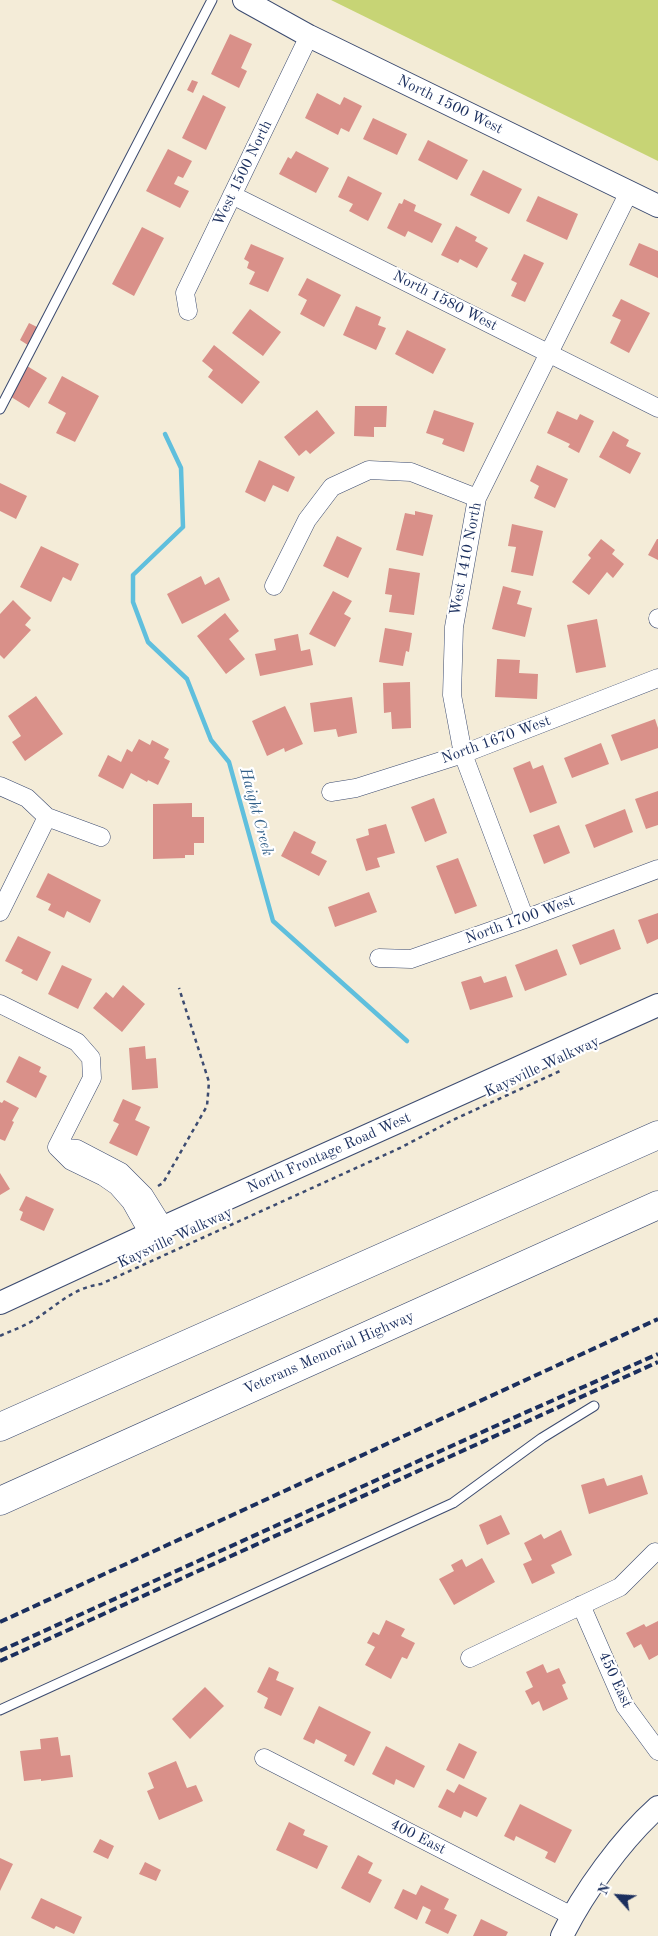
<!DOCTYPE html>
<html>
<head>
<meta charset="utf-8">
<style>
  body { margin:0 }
  #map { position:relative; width:658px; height:1936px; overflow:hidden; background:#f4ecd8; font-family:"Old Standard TT",serif }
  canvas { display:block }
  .north { position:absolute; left:593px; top:1871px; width:50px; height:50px; -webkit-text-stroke:4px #fff; paint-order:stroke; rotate:296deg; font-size:14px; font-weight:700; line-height:20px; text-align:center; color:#1b2f5e }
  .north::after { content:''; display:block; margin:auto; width:18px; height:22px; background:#1b2f5e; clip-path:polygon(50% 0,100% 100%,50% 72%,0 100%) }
</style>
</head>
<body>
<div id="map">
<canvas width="658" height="1936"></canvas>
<div class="north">N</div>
</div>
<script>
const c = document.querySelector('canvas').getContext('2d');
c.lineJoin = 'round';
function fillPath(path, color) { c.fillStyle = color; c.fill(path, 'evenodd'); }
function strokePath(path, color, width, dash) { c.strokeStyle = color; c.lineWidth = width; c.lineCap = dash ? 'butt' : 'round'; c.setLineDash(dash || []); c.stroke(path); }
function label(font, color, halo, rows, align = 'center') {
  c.font = font + ' "Old Standard TT",serif'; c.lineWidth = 4.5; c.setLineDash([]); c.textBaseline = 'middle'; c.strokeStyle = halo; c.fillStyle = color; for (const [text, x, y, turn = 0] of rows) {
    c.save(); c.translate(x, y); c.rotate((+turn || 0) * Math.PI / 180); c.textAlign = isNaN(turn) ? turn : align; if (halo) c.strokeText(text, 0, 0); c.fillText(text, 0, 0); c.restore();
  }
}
const green = new Path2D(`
  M331,0h327v161z`);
const stream = new Path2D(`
  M165,434l16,34 2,59 -50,48v27l15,40 39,37 24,61 18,22 44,159 134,120`);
const building = new Path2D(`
  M230,34l22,10 -11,24 6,3 -8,17 -28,-14z
  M192,80l6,2 -5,11 -6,-3z
  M317,93l23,12 4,-8 18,9 -13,26 -8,-4 -3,7 -33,-17z
  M203,95l23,12 -20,43 -24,-12z
  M373,118l34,16 -10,21 -34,-16z
  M428,140l40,20 -11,20 -39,-20z
  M168,149l24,12 -9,17 -5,-2 -4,8 15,7 -9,17 -34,-17z
  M296,151l33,17 -13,25 -37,-19 9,-17 3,2z
  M483,170l39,19 -13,25 -39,-19z
  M348,176l34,17 -14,28 -19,-10 4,-7 -15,-7z
  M538,196l40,18 -11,26 -41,-19z
  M404,199l12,6 -2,6 28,13 -10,19 -24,-12 -3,6 -18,-9 12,-25 3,1z
  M456,226l21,11 -2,4 13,7 -11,20 -17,-9 -2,4 -17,-8z
  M142,227l22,11 -30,58 -22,-12z
  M639,243l19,8v27l-29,-13z
  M251,244l33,14 -16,34 -19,-8 6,-12 -8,-4 2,-6 -5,-3z
  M524,254l20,9 -19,39 -14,-6 6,-13 -6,-3z
  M307,278l34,17 -17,32 -24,-13 7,-14 -9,-5z
  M621,299l29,14 -21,40 -19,-10 11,-23 -9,-4z
  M356,306l25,11 -3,8 8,3 -10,22 -33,-15z
  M250,309l31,23 -18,24 -31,-23z
  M29,323l12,6 -10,18 -11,-7z
  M407,330l39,19 -13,25 -38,-20z
  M214,345l46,37 -18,22 -34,-27 5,-7 -11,-9z
  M27,366l20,12 -18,30 -21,-13z
  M62,376l37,20 -24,46 -19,-9 10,-20 -18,-10z
  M355,406h32l-1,21h-12v10l-20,-1z
  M317,410l18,23 -25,21 -4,-4 -7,6 -15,-19z
  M434,410l40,13 -10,29 -22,-8 2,-5 -18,-6z
  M557,411l20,9 3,-6 14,7 -15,32 -11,-6 2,-3 -23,-11z
  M613,431l16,9 -3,6 15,7 -11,21 -31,-17z
  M259,460l36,17 -7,15 -15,-7 -8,17 -20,-10z
  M537,465l31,14 -13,29 -21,-10 5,-12 -9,-5z
  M0,483l27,13 -11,23 -16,-8z
  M415,511l18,4 -10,41 -27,-6 9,-37 10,2z
  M512,524l31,7 -10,45 -22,-4 5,-25 -8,-1z
  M337,536l25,12 -14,30 -25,-12z
  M601,539l14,11 -3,4 12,10 -11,14 -6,-6 -18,23 -17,-13 19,-24 -3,-3z
  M657,539h1v21l-10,-5z
  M41,546l38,18 -8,17 -8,-4 -12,25 -31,-15z
  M389,568l31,5 -6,42 -25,-3 3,-17 -7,-1z
  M201,576l4,9 14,-8 11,23 -48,24 -15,-30z
  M503,586l18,5 -4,13 15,4 -7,29 -33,-8z
  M333,591l19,10 -8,13 7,4 -16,29 -26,-13z
  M13,600l18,18 -6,7 6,5 -27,29 -4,-4v-41z
  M225,613l14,18 -10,8 16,20 -19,15 -29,-38z
  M597,619l9,48 -30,6 -9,-48z
  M385,628l27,5 -3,19 -3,-1 -3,15 -24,-4z
  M298,634l3,17 9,-2 3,16 -53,11 -5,-22 21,-4 -2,-11z
  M497,659l23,1 -1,13 19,1 -1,25 -42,-2z
  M410,682l1,46 -19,1 -1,-17 -7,1 -1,-30z
  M36,696l27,38 -38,27 -13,-19 9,-6 -13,-20z
  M352,697l5,36 -19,4 -2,-8 -22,3 -4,-29z
  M285,706l18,38 -18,8 -1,-4 -17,8 -15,-35z
  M655,719l3,9v20l-37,13 -10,-26z
  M139,739l11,6 2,-5 17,9 -5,9 6,3 -12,24 -10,-5 -1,2 -16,-9 -8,16 -25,-13 10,-21 13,7 6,-13 5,3z
  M601,743l8,21 -37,14 -8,-20z
  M530,761l3,8 10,-4 14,38 -27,10 -17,-45z
  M658,791v34l-12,4 -11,-30z
  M434,798l13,35 -22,9 -14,-35z
  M192,803v14h12v26h-10v12h-9v3l-32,1v-55z
  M625,809l8,23 -39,16 -9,-23z
  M386,824l9,29 -18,5 3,9 -14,4 -10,-32 13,-4 -1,-6z
  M559,825l11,28 -26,11 -11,-29z
  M294,831l22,11 -5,11 16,8 -8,15 -38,-20z
  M458,858l19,48 -22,8 -19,-48z
  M48,873l53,27 -11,23 -23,-12 -3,7 -16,-8 3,-6 -15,-7z
  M369,892l8,20 -42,15 -7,-20z
  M658,913v26l-11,5 -9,-24z
  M614,929l7,20 -41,16 -8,-20z
  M18,936l33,16 -14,29 -16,-8 2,-3 -18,-9z
  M557,949l10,26 -42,16 -10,-26z
  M62,965l30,14 -14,30 -30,-15z
  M481,976l3,7 22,-7 7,21 -43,13 -9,-28z
  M123,985l22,19 -23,28 -29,-24 13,-16 7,6z
  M145,1046l1,13 10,-1 2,30 -26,2 -3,-42z
  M19,1056l22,11 -2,5 8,4 -11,22 -30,-16z
  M123,1099l18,8 -6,13 15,7 -13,29 -28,-13 10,-19 -6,-3z
  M4,1100l15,8 -7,13 2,1 -9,19 -5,-2v-37l2,1z
  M0,1173l10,16 -10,6z
  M26,1196l28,13 -10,22 -24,-11 3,-8 -4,-2z
  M642,1475l6,19 -59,20 -8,-29 23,-7 3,8z
  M501,1515l9,19 -23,11 -8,-20z
  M561,1530l11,25 -21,10 4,8 -23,11 -9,-20 9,-4 -8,-17 17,-9 3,5z
  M482,1558l13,24 -41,23 -15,-26 15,-8 -3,-6 11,-6 4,8z
  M386,1620l19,9 -4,7 14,7 -8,16 -5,-2 -11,22 -26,-14 10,-18 -8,-4 6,-11 6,3z
  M658,1621v34l-9,5 -8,-16 -7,4 -8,-15 18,-9 2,3z
  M543,1664l4,9 12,-5 7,15 -4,2 6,14 -25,12 -4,-10 -7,4 -7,-14 8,-4 -7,-15z
  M269,1667l10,5 -3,8 18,8 -13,28 -17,-8 4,-10 -11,-6z
  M205,1687l19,19 -34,33 -18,-20z
  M319,1706l52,26 -17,34 -10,-5 3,-6 -31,-16 -2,5 -11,-5z
  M58,1737l3,19 9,-1 3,22 -32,4v-2l-17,2 -4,-30 21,-2 -1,-10z
  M459,1743l18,9 -13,27 -18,-9z
  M386,1746l39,20 -11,22 -18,-9 -2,6 -22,-11z
  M176,1761l11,27 9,-3 7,16 -44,19 -12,-29 7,-3 -6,-15z
  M459,1784l28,14 -10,19 -13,-6 -3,7 -23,-11 9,-18 7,4z
  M520,1804l52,26 -17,33 -10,-5 3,-6 -32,-16 -2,5 -10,-5z
  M289,1822l16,8 -2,5 25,11 -11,23 -41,-19z
  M100,1839l14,7 -6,13 -15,-7z
  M358,1855l15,8 -5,10 14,7 -12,23 -29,-15z
  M0,1858l13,6 -13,27z
  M145,1862l16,8 -5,11 -17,-7z
  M421,1885l28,14 -5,10 13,6 -9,19 -23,-11 6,-13 -8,-4 -6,14 -23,-12 9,-19 13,6z
  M41,1898l41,19 -8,17 -18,-8 -2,3 -23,-11z
  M481,1919l27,13 -2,4h-33z`);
const path = new Path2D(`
  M158,1186l5,-3 44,-77 2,-24 -30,-94
  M0,1336c10,-5 20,-8 29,-13 26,-15 42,-35 72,-39l299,-136 55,-29 105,-48`);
const service = new Path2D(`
  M0,409l212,-409
  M0,1710l453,-207 89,-65 52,-32`);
const minor = new Path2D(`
  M232,195l426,213
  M188,311l-3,-18 124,-257
  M274,586l33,-66 25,-33 37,-17 42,2 66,26
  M658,618v1
  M0,786l27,12 20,19 54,20
  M331,792l25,-4 107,-34 195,-76
  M0,912l47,-95
  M525,919l-62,-165 -11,-59 2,-68 23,-129 152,-306
  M379,958l32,1 114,-40 133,-50
  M0,1004l77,38 14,16 1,20 -35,69
  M57,1147l20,2 44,23 23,23 20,32
  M57,1147l14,14 33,16 13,9 14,16 18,32
  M581,1605l44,101 33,45
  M470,1658l150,-71 35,-35
  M264,1758l308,158`);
const tertiary = new Path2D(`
  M244,0l65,36 349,170
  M0,1303l164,-76 494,-222
  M562,1936c21,-43 60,-97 96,-129`);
const motorway = new Path2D(`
  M0,1427l658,-292
  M0,1501l658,-296`);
const rail = new Path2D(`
  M0,1622l658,-303
  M0,1651l522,-237 136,-60
  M0,1661l658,-299`);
const streetNames = [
  ["North 1500 West",450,105,26],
  ["West 1500 North",243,173,-64],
  ["North 1580 West",445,301,27],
  ["West 1410 North",466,559,-79],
  ["North 1670 West",496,740,-20],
  ["North 1700 West",520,920,-20],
  ["Kaysville Walkway",542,1067,-25],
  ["North Frontage Road West",329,1153,-24],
  ["Kaysville Walkway",175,1238,-25],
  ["Veterans Memorial Highway",329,1353,-24],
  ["450 East",615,1680,65],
  ["400 East",418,1837,27]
];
const waterNames = [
  ["Haight Creek",256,812,75]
];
fillPath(green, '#c7d475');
strokePath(stream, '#5fbfdd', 4.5);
fillPath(building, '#d99089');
strokePath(service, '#3c4b70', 11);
strokePath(minor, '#3c4b70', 19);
strokePath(tertiary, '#3c4b70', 24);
strokePath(motorway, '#3c4b70', 29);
strokePath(path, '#3c4b70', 2.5, [4, 4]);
strokePath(service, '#fff', 9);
strokePath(minor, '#fff', 18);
strokePath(tertiary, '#fff', 22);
strokePath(motorway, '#fff', 28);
strokePath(rail, '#1b2f5e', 4, [8, 4]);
label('15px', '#1b2f5e', '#fff', streetNames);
label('italic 16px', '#33618a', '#fff', waterNames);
</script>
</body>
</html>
